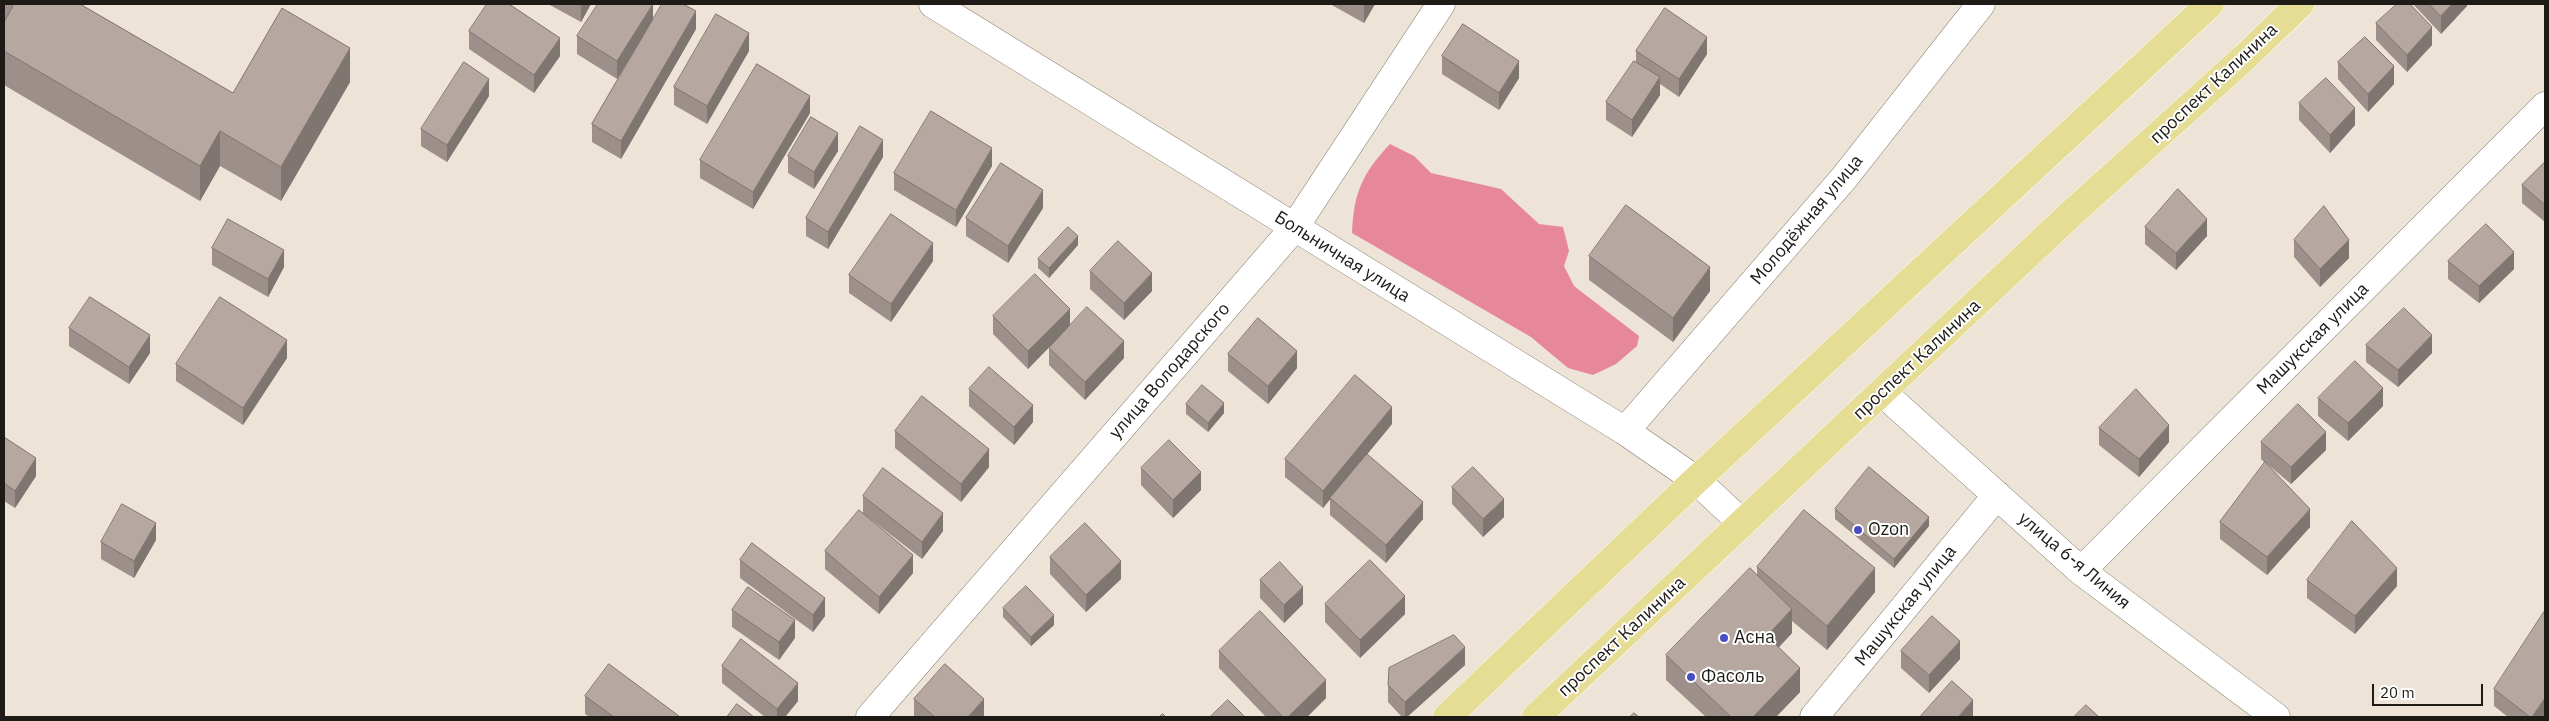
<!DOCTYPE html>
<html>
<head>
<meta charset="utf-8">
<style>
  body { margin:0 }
  #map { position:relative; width:2549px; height:721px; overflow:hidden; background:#ede3d6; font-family:"IBM Plex Sans",sans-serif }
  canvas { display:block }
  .frame { position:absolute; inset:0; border:5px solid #1e1a16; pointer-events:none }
  .scale { position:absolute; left:2372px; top:684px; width:111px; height:22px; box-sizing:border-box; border:2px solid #1e1a16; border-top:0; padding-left:6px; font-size:15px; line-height:18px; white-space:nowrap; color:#1e1a16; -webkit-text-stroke:4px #fff; paint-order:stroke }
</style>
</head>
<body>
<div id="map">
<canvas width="2549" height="721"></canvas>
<div class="frame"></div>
<div class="scale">20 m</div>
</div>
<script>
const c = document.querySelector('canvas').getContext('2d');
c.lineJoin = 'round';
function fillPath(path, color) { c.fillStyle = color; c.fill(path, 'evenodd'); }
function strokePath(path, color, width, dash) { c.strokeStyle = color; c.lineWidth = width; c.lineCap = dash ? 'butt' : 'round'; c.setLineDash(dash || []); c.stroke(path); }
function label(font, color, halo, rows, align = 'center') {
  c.font = font + ' "IBM Plex Sans",sans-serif'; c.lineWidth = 4; c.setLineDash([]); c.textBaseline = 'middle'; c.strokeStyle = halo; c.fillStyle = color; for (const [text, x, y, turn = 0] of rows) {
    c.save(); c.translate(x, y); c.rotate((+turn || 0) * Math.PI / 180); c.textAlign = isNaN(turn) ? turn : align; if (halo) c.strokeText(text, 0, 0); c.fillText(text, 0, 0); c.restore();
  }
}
const forest = new Path2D(`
  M1390,144l24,12 17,17 70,16 38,35 24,3 6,24 -5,15 10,20 65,50 -2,10 -21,18 -23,11 -25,-7 -37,-31 -179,-104c2,-41 10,-59 38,-89z`);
const minor = new Path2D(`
  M933,4l692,427 71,49 46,43
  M1883,393l198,178 195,146
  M1625,431l219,-253 137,-174
  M2081,571l464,-465
  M870,717l424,-489 147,-224
  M1814,717l183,-222`);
const primary = new Path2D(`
  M1447,717l249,-237 514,-476
  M1536,717l537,-505 172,-155 55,-53`);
const wall = new Path2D(`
  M4,4h76l153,89 117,-11 -69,119 -61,-35 -20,35 -196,-116z
  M548,4h43l-10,18z
  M653,4v15l43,10 -75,130 -29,-17v-18l47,-81 -22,36 -40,-25v-18z
  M1330,4h45l-11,19z
  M2413,4h54v2l-26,28z
  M2376,23l56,22 -25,27 -31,-32z
  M469,31l91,25 -26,37 -65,-44z
  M749,51l-42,73 -33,-19v-18z
  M1636,51l71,3 -28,43 -19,-13v11l-28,42 -26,-17v-18l30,-40z
  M1442,56l77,22 -20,32 -57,-36z
  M2338,62l56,22 -26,28 -30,-33z
  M489,96l-42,66 -26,-16v-17z
  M2299,103l56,22 -25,28 -31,-33z
  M810,113l-57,96 -53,-31v-18z
  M838,151l-24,38 -26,-16v-17z
  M883,157l-55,92 -22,-13v-18z
  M2545,162v60l-23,-19v-18z
  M992,166l-36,61 -62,-37v-17z
  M1043,208l-35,55 -42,-27v-18z
  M2145,227l62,9 -31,34 -31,-26z
  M2294,240l55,18 -29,29 -26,-30z
  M1078,245l-29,33 -11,-10v-9z
  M212,248l72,19 -16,30 -56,-32z
  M1589,256l121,35 -37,51 -84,-62z
  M933,261l-42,61 -42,-29v-18z
  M2448,261l66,8 -35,34 -31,-24z
  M1090,271l62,20 -28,29 -34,-31z
  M993,316l77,9 54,33 -39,42 -36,-35v-17l2,-3 -23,24 -35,-35z
  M69,328l81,25 -21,31 -60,-38z
  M2366,345l66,8 -34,34 -32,-25z
  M1228,354l69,14 -29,36 -40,-33z
  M287,358l-44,67 -67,-44v-17z
  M969,389l64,33 -19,23 -45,-39z
  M2318,398l65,8 -35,35 -30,-25z
  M1186,404l38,9 -16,19 -22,-18z
  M1392,424l-25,30 56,65 -37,44 -56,-48v-16l-7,9 -38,-31v-18z
  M2099,428l70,14 -30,35 -40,-32z
  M895,431l94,36 -28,35 -66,-54z
  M4,437l32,39 -21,32 -11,-7z
  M2261,442l65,8 -35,34 -25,-21 44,64 -43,48 -47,-36v-17l45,-59 -4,-4z
  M1141,468l60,22 -28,28 -32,-33z
  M1452,487l52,30 -21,20 -31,-33z
  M863,496l80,35 -21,28 -53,-41 44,55 -34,41 -54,-45v-18l38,-38z
  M1835,509l94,17 -35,42 -59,-49z
  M156,540l-22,38 -33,-19v-17z
  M1050,557l71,22 -35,33 -36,-38z
  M740,560l85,56 -12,16 -73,-54z
  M1757,567l118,25 -48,58 -35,-29v12l-13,14 21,45 -24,25h-70l-40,-37v-25l91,-80z
  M1260,580l43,24 -19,19 -24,-25z
  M2307,580l90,6 -42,48 -48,-36z
  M1325,604l80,10 -45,44 -35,-36z
  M1003,608l51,17 -23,21 -28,-29z
  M732,610l63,28 -16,22 -47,-33z
  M1219,651l107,47 -19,19h-41l-47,-49z
  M1901,651l59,8 -31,34 -28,-25z
  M1465,665l-58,52h-5l-14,-15v-17z
  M722,666l76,35 -13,16h-20l-43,-34z
  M2494,689l51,26 -1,2h-36l-14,-11z
  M585,696l94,21h-89l-5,-3z
  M914,699l70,17 -1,1h-68l-1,-1z`);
const shadedWall = new Path2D(`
  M581,4h10l-10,18z
  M653,4v16l-36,59v-18z
  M1365,4h10l-11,19v-17z
  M2452,4h15v2l-26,28v-18z
  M696,11v18l-75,130v-18z
  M2432,27v18l-25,27v-17z
  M749,33v18l-42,73v-18z
  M1707,37v17l-28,43v-18z
  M560,38v18l-26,37v-18z
  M350,48v34l-69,119v-34z
  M1519,61v17l-20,32v-17z
  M2394,66v18l-26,28v-18z
  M1660,77v18l-28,42v-17z
  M489,79v17l-42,66v-17z
  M810,96v17l-57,96v-17z
  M2355,108v17l-25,28v-18z
  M220,131v35l-20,35v-35z
  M838,133v18l-24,38v-17z
  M883,140v17l-55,92v-17z
  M992,148v18l-36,61v-17z
  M1043,190v18l-35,55v-17z
  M2207,219v17l-31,34v-17z
  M1078,236v9l-29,33v-10z
  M2349,240v18l-29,29v-18z
  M933,243v18l-42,61v-18z
  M284,250v17l-16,30v-18z
  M2514,252v17l-35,34v-17z
  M1710,267v24l-37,51v-24z
  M1152,273v18l-28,29v-17z
  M1070,309v17l-42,43v-18z
  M150,335v18l-21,31v-17z
  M2432,335v18l-34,34v-17z
  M287,340v18l-44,67v-17z
  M1124,341v17l-39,42v-18z
  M1297,351v17l-29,36v-18z
  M2383,388v18l-35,35v-18z
  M1224,403v10l-16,19v-9z
  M1033,405v17l-19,23v-18z
  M1392,407v17l-69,84v-17z
  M2169,425v17l-30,35v-18z
  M2326,432v18l-35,34v-17z
  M989,449v18l-28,35v-18z
  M36,458v18l-21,32v-17z
  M1201,472v18l-28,28v-18z
  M1504,499v18l-21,20v-18z
  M1423,502v17l-37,44v-18z
  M2310,509v18l-43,48v-18z
  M943,513v18l-21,28v-17z
  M1929,517v9l-35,42v-9z
  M156,523v17l-22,38v-17z
  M913,555v18l-34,41v-17z
  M1121,561v18l-35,33v-17z
  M1875,568v24l-48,58v-24z
  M2397,568v18l-42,48v-18z
  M1303,587v17l-19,19v-18z
  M1405,596v18l-45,44v-18z
  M825,598v18l-12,16v-17z
  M1792,609v24l-25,27v-24z
  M1054,615v10l-23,21v-9z
  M795,620v18l-16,22v-18z
  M1960,641v18l-31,34v-18z
  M1465,647v18l-58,52h-2v-15z
  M1800,668v24l-24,25h-23z
  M1326,680v18l-19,19h-19z
  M798,683v18l-13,16h-8v-8z
  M2545,698v17l-1,2h-12z
  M984,699v17l-1,1h-15z
  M1973,700v17h-15z`);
const building = new Path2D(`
  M10,4h70l153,89 49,-85 68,40 -69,119 -61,-36 -20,35 -196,-115v-29l9,-16z
  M487,4h22l51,34 -26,37 -65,-44z
  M598,4h55l-36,57 -40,-25z
  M662,4h21l13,7 -75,130 -29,-17z
  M2397,4h13l22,23 -25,28 -31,-32z
  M2429,4h23l-11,12z
  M1665,8l42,29 -28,42 -43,-28z
  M716,14l33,19 -42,73 -33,-19z
  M1463,24l56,37 -20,32 -57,-37z
  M2365,37l29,29 -26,28 -30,-32z
  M1634,61l26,16 -28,43 -26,-18z
  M464,62l25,17 -42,66 -26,-16z
  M757,64l53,32 -57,96 -53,-32z
  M2326,78l29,30 -25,27 -31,-32z
  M931,111l61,37 -36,62 -62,-37z
  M811,117l27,16 -24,39 -26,-16z
  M860,126l23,14 -55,92 -22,-14z
  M2545,162v43l-23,-20z
  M1001,163l42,27 -35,56 -42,-28z
  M2178,189l29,30 -31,34 -31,-26z
  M1626,205l84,62 -37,51 -84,-62z
  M2324,206l25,34 -29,29 -26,-29z
  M891,214l42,29 -42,61 -42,-29z
  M228,219l56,31 -16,29 -56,-31z
  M2486,224l28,28 -35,34 -31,-25z
  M1068,227l10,9 -29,32 -11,-9z
  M1118,241l34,32 -28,30 -34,-32z
  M1035,274l35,35 -42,42 -35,-35z
  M90,297l60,38 -21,32 -60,-39z
  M220,297l67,43 -44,68 -67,-44z
  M1087,307l37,34 -39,41 -36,-34z
  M2404,308l28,27 -34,35 -32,-25z
  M1258,318l39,33 -29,35 -40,-32z
  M2355,361l28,27 -35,35 -30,-25z
  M989,367l44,38 -19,22 -45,-38z
  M1355,375l37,32 -69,84 -38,-32z
  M1202,385l22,18 -16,20 -22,-19z
  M2136,389l33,36 -30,34 -40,-31z
  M922,396l67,53 -28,35 -66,-53z
  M2298,404l28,28 -35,35 -30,-25z
  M4,437l32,21 -21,33 -11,-8z
  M1169,440l32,32 -28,28 -32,-32z
  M1367,454l56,48 -37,43 -56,-47z
  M2265,462l45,47 -43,48 -47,-35z
  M1473,467l31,32 -21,20 -31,-32z
  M1869,467l60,50 -35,42 -59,-50z
  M883,468l60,45 -21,29 -59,-46z
  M122,504l34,19 -22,38 -33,-19z
  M859,510l54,45 -34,42 -54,-46z
  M1804,510l71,58 -48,58 -70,-59z
  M2352,521l45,47 -42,48 -48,-36z
  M1085,523l36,38 -35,34 -36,-38z
  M752,543l73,55 -12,17 -73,-55z
  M1370,560l35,36 -45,44 -35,-36z
  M1280,562l23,25 -19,18 -24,-25z
  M1750,568l42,41 -25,27 33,32 -47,49h-22l-65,-62z
  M1026,586l28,29 -23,22 -28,-29z
  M748,587l47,33 -16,22 -47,-32z
  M1260,611l66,69 -38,37h-5l-64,-66z
  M2544,612l1,2v84l-13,19h-2l-36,-28z
  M1932,616l28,25 -31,34 -28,-24z
  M1454,635l11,12 -60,55 -17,-17 1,-17z
  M741,639l57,44 -21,26 -55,-43z
  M609,664l70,52 -1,1h-64l-29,-21z
  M945,664l39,35 -16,18h-33l-21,-18z
  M1952,681l21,19 -15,17h-38z
  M1228,700l17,17h-35z
  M737,704l17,13h-27z
  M2086,705l13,12h-25z
  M1634,713l5,4h-9z
  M1163,714l3,3h-7z`);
const markers = [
  [1858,530,5,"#484dc3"],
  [1724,638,5,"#484dc3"],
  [1691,677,5,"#484dc3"]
];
const streetNames = [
  ["проспект Калинина",2214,84,-43],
  ["Молодёжная улица",1807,220,-50],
  ["Больничная улица",1342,257,32],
  ["Машукская улица",2313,339,-45],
  ["проспект Калинина",1917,360,-43],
  ["улица Володарского",1170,371,-49],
  ["улица 6-я Линия",2074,561,40],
  ["Машукская улица",1906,606,-51],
  ["проспект Калинина",1622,637,-43]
];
const poiNames = [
  ["Ozon",1868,530],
  ["Асна",1734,638],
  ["Фасоль",1701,677]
];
fillPath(forest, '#e68898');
strokePath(minor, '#7e756a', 29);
strokePath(primary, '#fff', 29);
strokePath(minor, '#fff', 28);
strokePath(primary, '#e5dd94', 28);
fillPath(wall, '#9d908a');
fillPath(shadedWall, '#7f7571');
fillPath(building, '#b6a7a1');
strokePath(building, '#7f7571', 1);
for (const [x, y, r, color] of markers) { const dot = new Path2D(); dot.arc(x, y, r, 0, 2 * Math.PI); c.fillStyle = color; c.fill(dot); strokePath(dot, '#fff', 2); }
label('18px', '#1e1a16', '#fff', streetNames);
label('18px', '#1e1a16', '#fff', poiNames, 'left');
</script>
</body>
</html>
